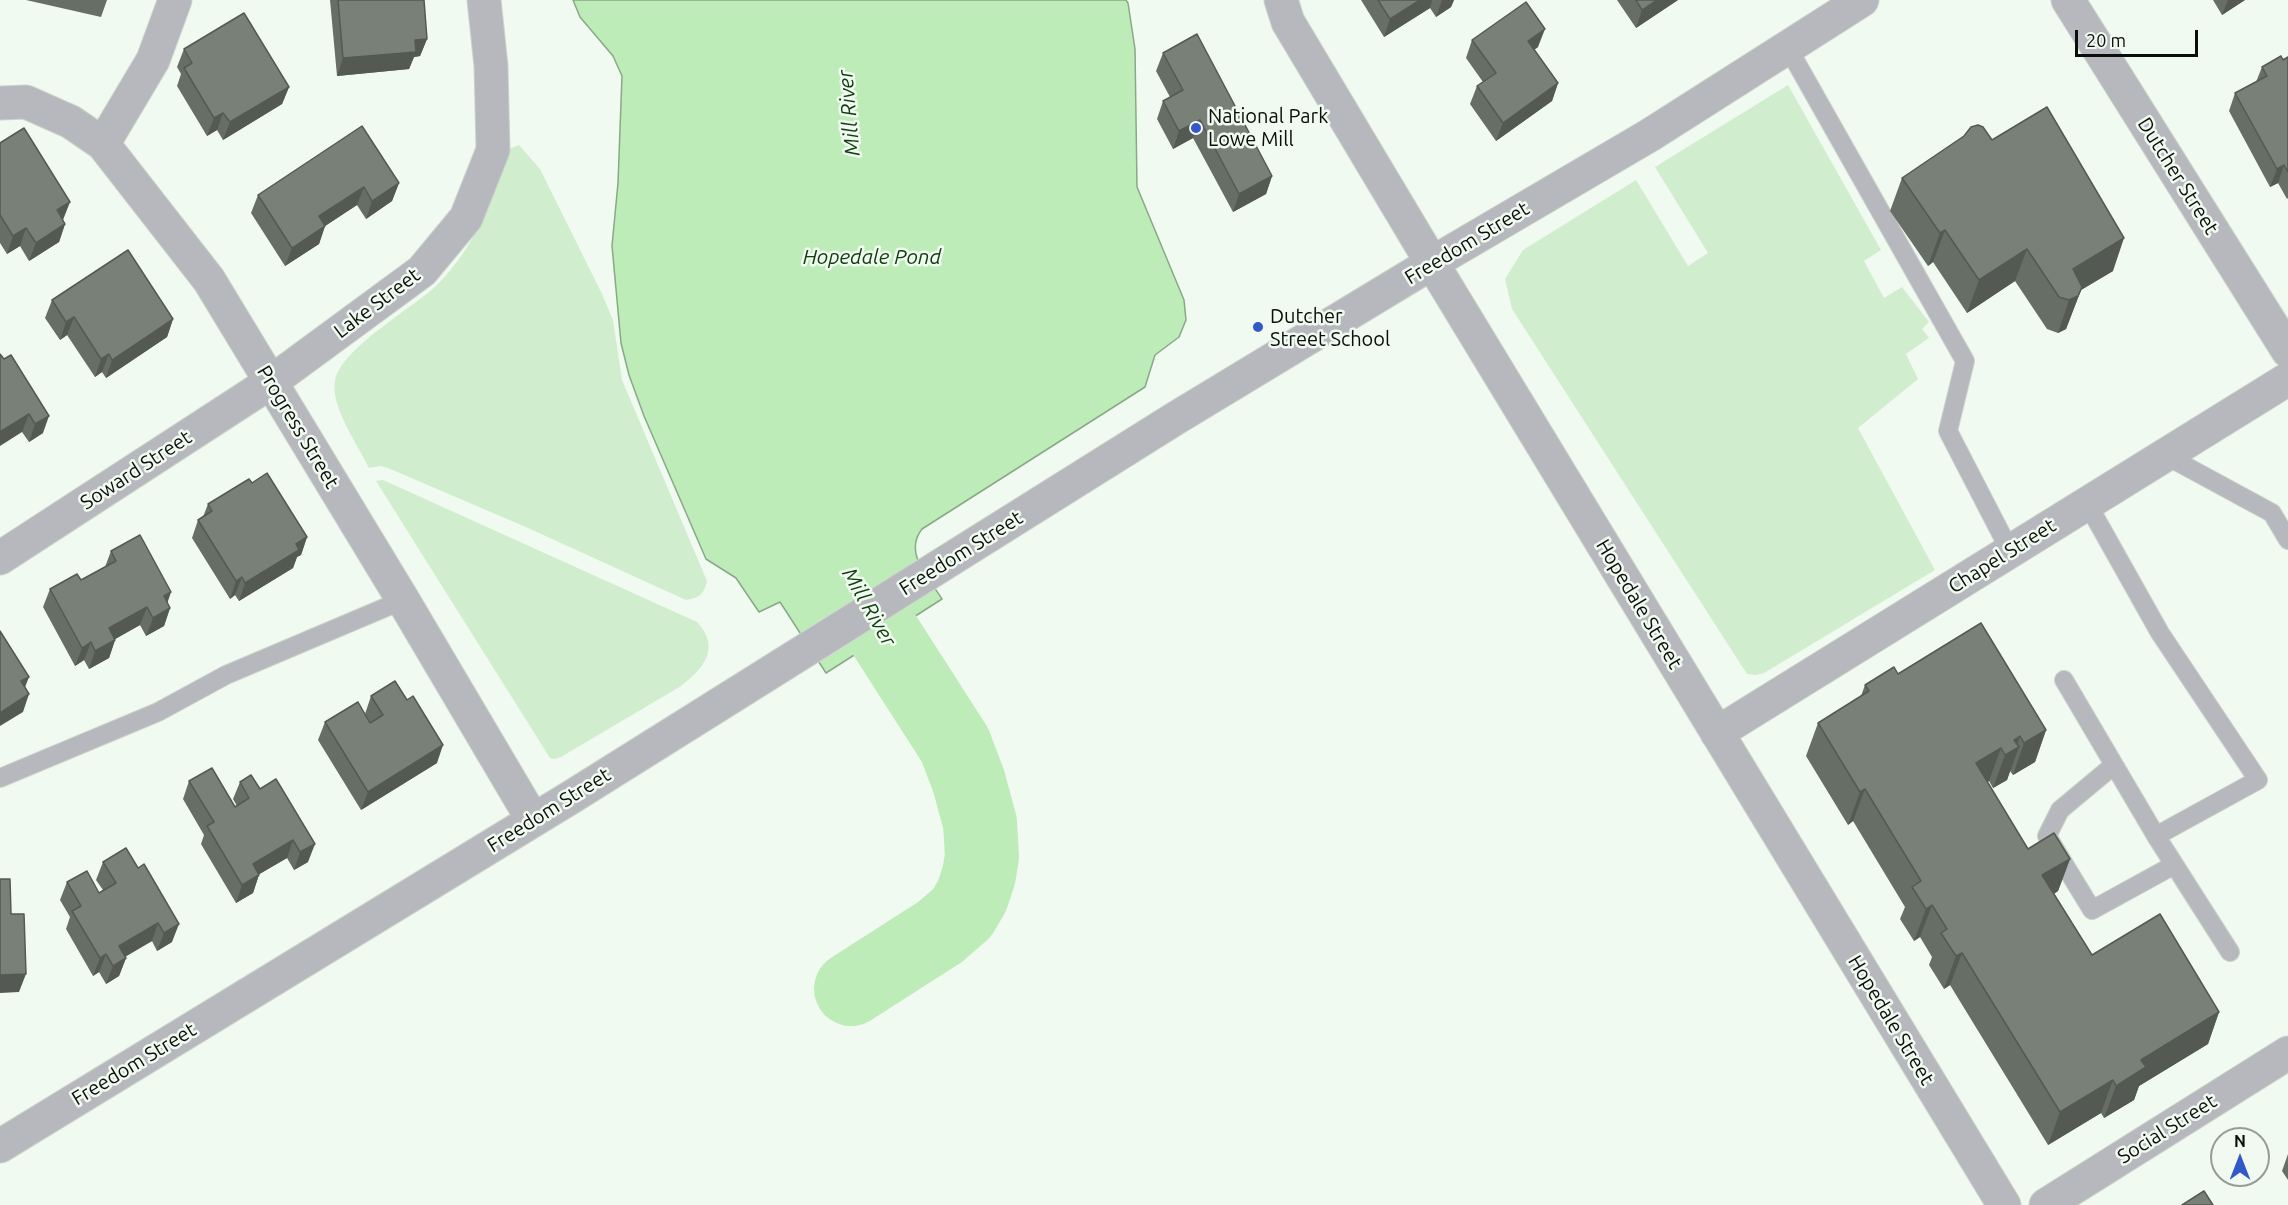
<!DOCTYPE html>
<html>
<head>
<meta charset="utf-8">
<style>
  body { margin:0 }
  #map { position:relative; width:2288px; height:1205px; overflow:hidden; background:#f1faf0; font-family:Ubuntu,sans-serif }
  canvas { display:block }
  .north { position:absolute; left:2210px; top:1127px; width:60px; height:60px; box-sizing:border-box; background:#f1faf0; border:2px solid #959c94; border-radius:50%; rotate:0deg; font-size:16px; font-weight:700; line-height:24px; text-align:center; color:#0b0e0b }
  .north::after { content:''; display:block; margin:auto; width:21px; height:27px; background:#3358c9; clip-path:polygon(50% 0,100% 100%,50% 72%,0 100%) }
  .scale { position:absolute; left:2075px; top:30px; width:123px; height:27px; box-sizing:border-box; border:3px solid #0b0e0b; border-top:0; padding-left:8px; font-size:18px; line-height:21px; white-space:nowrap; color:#0b0e0b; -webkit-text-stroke:4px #f1faf0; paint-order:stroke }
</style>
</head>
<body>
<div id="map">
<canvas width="2288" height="1205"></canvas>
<div class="north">N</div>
<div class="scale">20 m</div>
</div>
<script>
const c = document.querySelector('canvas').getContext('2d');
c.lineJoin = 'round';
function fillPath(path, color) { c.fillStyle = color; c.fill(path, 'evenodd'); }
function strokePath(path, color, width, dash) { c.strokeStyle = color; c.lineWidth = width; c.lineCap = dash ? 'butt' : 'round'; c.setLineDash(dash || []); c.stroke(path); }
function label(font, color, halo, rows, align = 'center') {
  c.font = font + ' Ubuntu,sans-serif'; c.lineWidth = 5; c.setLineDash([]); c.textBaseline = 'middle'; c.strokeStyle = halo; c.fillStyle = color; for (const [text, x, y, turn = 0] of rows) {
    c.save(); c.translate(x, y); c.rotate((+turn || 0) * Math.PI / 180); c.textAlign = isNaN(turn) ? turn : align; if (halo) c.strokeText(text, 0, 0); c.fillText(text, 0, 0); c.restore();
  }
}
const green = new Path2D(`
  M1788,85l93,165 -17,11 20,37 18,-11 27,35 -7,7 7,9 -23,16 12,25 -60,49 77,142 -171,103 -8,2 -9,-1 -235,-365 -7,-30 18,-29 113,-70 52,86 20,-13 -53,-86z
  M519,145l21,24 62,125 11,26 9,60 85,201c-3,13 -7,17 -21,19l-158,-72 -140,-60 -8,-2 -11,2c-11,-23 -39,-62 -34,-87 5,-32 78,-73 102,-96 38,-38 56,-86 72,-136z
  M383,480l314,142c24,26 7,46 -16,64l-120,71 -6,2 -5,-1 -174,-277z`);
const water = new Path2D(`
  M573,0h553l2,3 7,46 2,138 47,113 2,20 -7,17 -24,18 -10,32 -223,142c-19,24 7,49 20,70l-116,74 -46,-71 -21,10 -23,-34 -30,-19 -62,-143 -15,-41 -8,-32 -9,-97 6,-63 4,-107 -9,-20 -33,-39z`);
const river = new Path2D(`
  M836,545l5,18 12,23 102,159 14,37 11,41 2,33 -3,19 -7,21 -10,17 -22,19 -89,57`);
const service = new Path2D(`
  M1788,48l177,313 -17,70 62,120
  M2165,455l107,58 16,27
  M2064,680l92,156 102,-56 -98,-147 -73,-130
  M2114,765l-54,45 -13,26 45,74 82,-45
  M0,778l158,-66 68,-37 177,-75
  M2156,836l74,116`);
const minor = new Path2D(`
  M0,103l26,-1 45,20 32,22 106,136 194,320 130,220
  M103,144l50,-84 22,-60
  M0,558l271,-176 151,-111 44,-53 27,-68 -2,-84 -7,-66
  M1717,733l571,-354
  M0,1146l573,-350 603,-378 256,-155
  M2046,1205l242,-152`);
const tertiary = new Path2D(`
  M1281,0l7,22 144,241 572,942
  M2068,0l220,351
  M1432,263l218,-128 212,-135`);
const wall = new Path2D(`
  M26,0h81l-6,17z
  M330,0h94l3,39 -7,17 -6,1 -5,12 -72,7z
  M1361,0h93l-3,7 -15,10 -6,-9 -46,29z
  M1617,0h61l-42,28z
  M2213,0h32l-23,15z
  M1472,40l66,7 -4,3 24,33 -6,18 -56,40 -26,-37 7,-18 6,-4 -17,-24z
  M184,49l105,38 -7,17 -59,36 -6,-10 -10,6 -30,-50 4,-12 -4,-7z
  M1163,53l109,123 -6,18 -33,18 -40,-74 -20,11 -16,-30 6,-18 7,-4 -14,-26z
  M2288,57v141l-1,1 -9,-16 -8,4 -41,-76 6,-18 21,-11 6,-15z
  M1992,140l121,131 -32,19 -15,39 -8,4 -11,-4 -32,-48 -48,32 -34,-51 -5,4 -38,-55 12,-33z
  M0,143l65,81 -6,18 -30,19 -9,-15 -13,8 -7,-11z
  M399,183l-7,18 -26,18 -9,-14 -32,21 -6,18 -34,22 -34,-53 7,-18z
  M52,300l121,19 -6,18 -61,41 -4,-6 -7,5 -28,-42 -7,5 -15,-22z
  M0,354l43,79 -14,9 -7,-10z
  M252,483l55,54 -6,18 -4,2 -4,11 -54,33 -4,-6 -5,4 -38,-61 6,-18 5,-3 5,-13z
  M111,551l56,52 3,5 -6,18 -18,10 -6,-11 -25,14v1l-6,18 -20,11 -5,-9 -9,6 -32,-59 7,-18 31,-9 24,-13z
  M1898,674l148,56 -11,32 -22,13 -3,-4 -3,9 -14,8 -4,-7 -2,1 41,67 42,10 -12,32 -4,3 38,61 127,57 -11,32 -69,42 -5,14 -30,18 -3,-5 -53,32 -98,-160 -6,4 -15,-24 3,-8 -12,-20 -6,4 -14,-22 5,-12 -52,-86 -5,4 -42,-69 12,-33 43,-27 4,-11z
  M371,696l66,67 -76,47 -43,-70 7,-18 40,-8z
  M189,781l46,26 2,-1 -4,-7 7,-17 20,7 48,73 -14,8 -7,-12 -28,16 -6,19 -17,10 -35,-59 3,-9 -21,-36z
  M126,848l46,94 -15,9 -5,-10 -27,16 1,1 -7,18 -13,8 -7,-12 -6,4 -27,-47 4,-12 -10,-17 7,-18 32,11 4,-3 -7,-10 7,-18z
  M2288,1154v26l-6,-9z`);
const shadedWall = new Path2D(`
  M1420,0h12l-2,8 -46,29 6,-18z
  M1442,0h12l-3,7 -15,10z
  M1657,0h21l-42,28 6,-18z
  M2228,0h17l-23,15z
  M1545,29l-7,18 -17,12 7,-18z
  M427,39l-7,17 -6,1 -5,12 -72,7 6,-18 72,-18z
  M1558,83l-6,18 -56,40 7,-18z
  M289,87l-7,17 -59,36 7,-18z
  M223,113l-6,17 -10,6 7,-18z
  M1200,120l-7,18 -20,11 6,-18z
  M2284,165l-6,18 -8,4 7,-18z
  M1272,176l-6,18 -33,18 6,-18z
  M399,183l-7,18 -26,18 6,-18z
  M364,187l-7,18 -32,21 -6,18 -34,22 7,-18 27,-32z
  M70,202l-7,18 -6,-10z
  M65,224l-6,18 -30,19 7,-18z
  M26,228l-6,18 -13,8 6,-18z
  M1945,230l-12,32 -5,4 12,-33z
  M2124,238l-11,33 -32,19 -15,39 -8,4 11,-33 4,-31z
  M2027,249l-12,32 -48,32 12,-33z
  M74,317l-7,18 -7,5 6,-18z
  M173,319l-6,18 -61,41 6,-18z
  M109,354l-7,18 -7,5 6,-18z
  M29,414l-7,18 -22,14v-14z
  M49,416l-6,17 -14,9 6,-18z
  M307,537l-6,18 -4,2 -4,11 -54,33 6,-18z
  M242,577l-7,18 -5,4 6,-18z
  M171,592l-6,18 -1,-14z
  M147,607l-7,18 -37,21 6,-18z
  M170,608l-6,18 -18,10 7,-18z
  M115,640l-6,18 -20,11 6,-18z
  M91,642l-7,18 -9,6 7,-18z
  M29,677l-7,18 -1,-14z
  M29,694l-6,18 -23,14v-13z
  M2046,730l-11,32 -22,13 11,-32z
  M2020,736l-4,13 3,-2 -12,33 -14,8 12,-33 9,-15z
  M443,745l-6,18 -76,47 7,-18z
  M2001,748l-12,33 -25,15 12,-33z
  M1865,789l-12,32 -5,4 12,-33z
  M293,840l-6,18 -41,24 7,-18z
  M315,844l-7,18 -14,8 6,-18z
  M2070,859l-12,32 -27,17 11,-33z
  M259,875l-6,18 -17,10 6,-18z
  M1932,905l-12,32 -6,4 12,-32z
  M158,923l-6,18 -40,23 7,-18z
  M179,924l-7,18 -15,9 7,-18z
  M1962,953l-12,32 -6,4 12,-33z
  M106,954l-7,18 -6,4 7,-18z
  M126,958l-7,18 -13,8 7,-18z
  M26,974l-7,18 -19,1v-18z
  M2219,1012l-11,32 -69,42 -5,14 -30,18 12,-32 25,-26z
  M2113,1080l-12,33 -53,32 12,-33z`);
const building = new Path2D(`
  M338,0h86l3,39 -12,1 1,12 -73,6z
  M1378,0h42l-30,19z
  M1636,0h21l-15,10z
  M1526,2l19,27 -17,12 30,42 -55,40 -26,-37 19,-13 -24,-33z
  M244,13l45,74 -59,35 -7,-9 -9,5 -30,-50 8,-5 -8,-14z
  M1197,34l75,142 -33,18 -39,-74 -21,11 -16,-30 20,-11 -20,-37z
  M2281,56l2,4 5,-3v115l-4,-7 -7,4 -42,-76 32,-17 -5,-9z
  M2047,107l77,131 -51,31 9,18 -4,9 -9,4 -10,-3 -32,-48 -48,31 -34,-50 -5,3 -38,-55 62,-42 7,-9 7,-2 5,2 9,13z
  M362,126l37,57 -27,18 -8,-14 -45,29 6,10 -33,22 -34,-53z
  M24,128l46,74 -13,8 8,14 -29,19 -10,-15 -13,8 -13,-21v-72z
  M128,250l45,69 -61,41 -3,-6 -8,5 -27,-42 -8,5 -14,-22z
  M0,354l4,5 7,-4 38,61 -14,8 -6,-10 -29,18z
  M267,473l40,64 -11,7 3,6 -54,33 -3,-6 -6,4 -38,-61 14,-9 -4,-7 41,-25 3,4z
  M140,535l31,57 -7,4 6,12 -17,10 -6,-11 -38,21 6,12 -20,11 -4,-9 -9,6 -32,-59 27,-15 4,6 35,-19 -5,-10z
  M1981,623l65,107 -22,13 -4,-7 -6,4 5,7 -14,8 -4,-7 -25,15 52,86 26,-16 16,26 -28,16 50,80 68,-41 59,98 -78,48 5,7 -30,19 -3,-6 -53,32 -98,-159 -6,3 -15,-23 6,-4 -15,-24 -6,4 -14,-22 9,-6 -56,-92 -5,3 -42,-69 51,-32 -4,-6 29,-18 4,7z
  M0,631l29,46 -8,4 8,13 -29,19z
  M395,681l12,19 6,-4 30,49 -75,47 -43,-70 33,-20 12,21 13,-8 -12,-19z
  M212,768l23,39 14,-9 -9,-16 11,-7 9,14 16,-10 39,65 -15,8 -7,-12 -40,24 6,11 -17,10 -35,-59 7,-4 -25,-41z
  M126,848l12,20 6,-4 35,60 -15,9 -6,-10 -39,23 7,12 -13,8 -7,-12 -6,4 -28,-47 9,-5 -14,-24 20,-11 12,22 17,-10 -13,-21z
  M0,879h10l1,35h13l2,60 -26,1 1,10h-1z
  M2204,1191l9,14h-31z`);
const markers = [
  [1196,128,6,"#3358c9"],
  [1258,327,6,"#3358c9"]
];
const poiNames = [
  ["National Park",1208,116],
  ["Lowe Mill",1208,139],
  ["Dutcher",1270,316],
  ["Street School",1270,339]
];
const streetNames = [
  ["Dutcher Street",2178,176,58],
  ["Freedom Street",1467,243,-31],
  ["Lake Street",377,303,-37],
  ["Progress Street",298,427,59],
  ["Soward Street",136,470,-33],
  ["Freedom Street",961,553,-32],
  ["Chapel Street",2002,556,-32],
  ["Hopedale Street",1639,604,59],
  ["Freedom Street",549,810,-32],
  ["Hopedale Street",1891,1020,59],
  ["Freedom Street",134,1064,-31],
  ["Social Street",2167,1129,-32]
];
const waterNames = [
  ["Mill River",849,113,-95],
  ["Hopedale Pond",872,257],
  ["Mill River",869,607,60]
];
fillPath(green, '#d0edcd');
fillPath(water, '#bdecb9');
strokePath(water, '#88a985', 1.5);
strokePath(river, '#bdecb9', 74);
strokePath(service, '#ccd4cb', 20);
strokePath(minor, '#ccd4cb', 35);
strokePath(tertiary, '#ccd4cb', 35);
strokePath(service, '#b6b8bd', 18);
strokePath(minor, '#b6b8bd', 33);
strokePath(tertiary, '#b6b8bd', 33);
fillPath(wall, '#676e66');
fillPath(shadedWall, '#545a53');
fillPath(building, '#788077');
strokePath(building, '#545a53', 1.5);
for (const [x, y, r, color] of markers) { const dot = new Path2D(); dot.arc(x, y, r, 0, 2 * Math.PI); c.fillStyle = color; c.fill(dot); strokePath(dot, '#f1faf0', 2); }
label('20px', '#0b0e0b', '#f1faf0', poiNames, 'left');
label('20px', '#0b0e0b', '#f1faf0', streetNames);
label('italic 21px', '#0f3e0f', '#f1faf0', waterNames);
</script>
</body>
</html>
